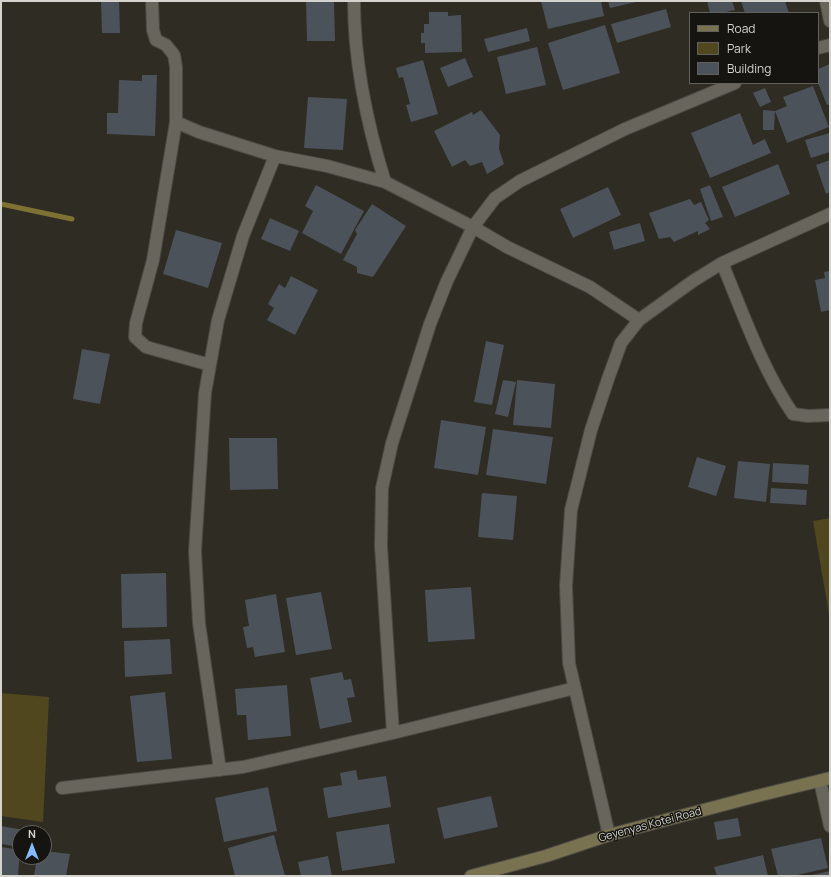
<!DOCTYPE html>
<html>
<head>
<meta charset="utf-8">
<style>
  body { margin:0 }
  #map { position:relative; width:831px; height:877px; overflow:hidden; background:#2e2c23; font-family:Manrope,sans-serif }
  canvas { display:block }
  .frame { position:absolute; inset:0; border:2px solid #d4d3ce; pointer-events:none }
  .legend { position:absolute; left:689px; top:12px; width:130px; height:72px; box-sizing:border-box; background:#151410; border:1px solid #61605c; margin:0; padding:5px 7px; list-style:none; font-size:12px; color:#d4d3ce }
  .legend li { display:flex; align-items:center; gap:8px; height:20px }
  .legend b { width:20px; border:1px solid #61605c }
  .north { position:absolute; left:12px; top:825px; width:40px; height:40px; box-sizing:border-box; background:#151410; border:1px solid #61605c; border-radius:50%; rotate:0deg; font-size:11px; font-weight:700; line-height:16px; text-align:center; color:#d4d3ce }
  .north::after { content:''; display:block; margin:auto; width:14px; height:18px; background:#85bbfb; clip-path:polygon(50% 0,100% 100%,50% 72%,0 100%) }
</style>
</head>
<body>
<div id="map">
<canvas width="831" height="877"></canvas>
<div class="frame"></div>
<ul class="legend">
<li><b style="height:5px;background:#787251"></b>Road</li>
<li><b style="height:11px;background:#50471e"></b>Park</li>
<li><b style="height:11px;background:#4c525a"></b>Building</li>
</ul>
<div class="north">N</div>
</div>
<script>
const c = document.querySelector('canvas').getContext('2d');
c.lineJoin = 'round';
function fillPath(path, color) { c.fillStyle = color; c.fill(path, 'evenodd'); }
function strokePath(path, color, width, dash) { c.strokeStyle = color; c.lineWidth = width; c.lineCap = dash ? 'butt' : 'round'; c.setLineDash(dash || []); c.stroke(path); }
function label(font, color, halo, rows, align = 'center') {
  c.font = font + ' Manrope,sans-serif'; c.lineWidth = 3; c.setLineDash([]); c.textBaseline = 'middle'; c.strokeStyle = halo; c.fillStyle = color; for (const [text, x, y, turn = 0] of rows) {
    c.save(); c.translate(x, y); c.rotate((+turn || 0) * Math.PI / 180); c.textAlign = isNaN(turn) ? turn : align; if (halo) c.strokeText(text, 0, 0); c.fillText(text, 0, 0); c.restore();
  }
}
const green = new Path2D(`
  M830,518v102l-17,-99z
  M1,693l48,4 -6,125 -42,-6z`);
const stream = new Path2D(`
  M1,204l71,15`);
const building = new Path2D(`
  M101,1h18l1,32h-18z
  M306,1h28l1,40h-28z
  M541,1h60l3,15 -56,13z
  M608,1h28v1l-26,6z
  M707,1h25l3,9 -13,3h-12z
  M741,1h44l4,12h-44z
  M666,9l5,18 -54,16 -6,-19z
  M429,12h19v4l13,-1 1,37 -37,1v-10h-4v-10h3v-9h5z
  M605,25l15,48 -57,17 -15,-47z
  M527,28l3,13 -42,11 -4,-13z
  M537,47l9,38 -40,9 -9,-37z
  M465,58l8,19 -25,10 -8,-19z
  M423,60l15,54 -27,8 -5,-17 4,-1 -7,-27 -4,1 -3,-10z
  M830,64v40l-3,1 -9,-22v-14z
  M142,75h15l-2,61 -48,-2v-21h11l1,-33 23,1z
  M813,86l16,41 -42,16 -12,-32 12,-5 -4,-9z
  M765,88l6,14 -11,5 -7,-14z
  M308,97l39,2 -4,51 -39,-2z
  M481,110l19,25 -1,14 5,15 -17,10 -5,-12 -12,4 -5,-6 -13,7 -18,-36 38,-19 1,3z
  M763,110l12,1 -1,19h-11z
  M740,113l13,32 12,-6 6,14 -61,25 -19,-45z
  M830,133v19l-19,6 -6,-18z
  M830,160v32l-4,2 -10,-29z
  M778,164l12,30 -55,23 -13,-30z
  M316,185l48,26 -23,43 -39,-21 11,-22 -8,-5z
  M710,185l13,32 -12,4 -11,-32z
  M608,187l13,28 -48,23 -13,-29z
  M690,199l4,6 7,-3 8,18 -4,3 5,6 -12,6v-4l-24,11 -4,-5 -11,2 -10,-26z
  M372,204l34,22 -33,51 -16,-4v-6l-14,-7 14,-26 -2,-4z
  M270,218l29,13 -9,20 -29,-12z
  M640,223l5,18 -31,9 -5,-18z
  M176,230l46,13 -14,45 -45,-14z
  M830,271v39l-9,2 -6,-32 10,-2 -1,-6z
  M291,276l27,14 -23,45 -28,-15 7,-12 -6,-4 11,-20 6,4z
  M486,341l18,4 -12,60 -18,-3z
  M82,349l28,5 -10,50 -27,-5z
  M503,380l13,2 -8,35 -13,-3z
  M517,380l38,4 -4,44 -38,-3z
  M441,420l45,7 -8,48 -44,-7z
  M493,429l60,8 -7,47 -60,-9z
  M229,438h48l1,51 -48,1z
  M697,457l29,9 -10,30 -28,-9z
  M738,461l32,3 -4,38 -32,-4z
  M773,463l36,2 -1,19 -36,-2z
  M771,488l36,2 -1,15 -36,-2z
  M482,493l35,3 -4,44 -35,-3z
  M166,573l1,54 -45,1 -1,-54z
  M471,587l4,52 -47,3 -3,-52z
  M321,592l11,57 -36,6 -10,-57z
  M276,594l9,58 -30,5 -2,-10 -6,1 -4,-21 6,-1 -4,-26z
  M170,639l2,35 -47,3 -1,-36z
  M342,672l2,8 7,-1 4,18 -8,1 5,24 -32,7 -10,-51z
  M287,685l4,51 -43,4 -2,-25h-9l-2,-26z
  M165,692l7,67 -35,3 -7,-66z
  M356,770l2,10 28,-4 5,31 -63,11 -5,-30 19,-3 -2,-12z
  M268,787l9,44 -53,11 -9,-44z
  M491,796l7,31 -54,12 -7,-31z
  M738,818l3,18 -24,4 -3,-18z
  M389,824l6,39 -53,8 -6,-39z
  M1,826l34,6v1h-15v14l-19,-3z
  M274,835l11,41h-50l-7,-28z
  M821,838l7,30 -35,8h-15l-7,-27z
  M1,847l19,3 -2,26h-17z
  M44,851l26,3 -4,22h-32l3,-19h7z
  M763,855l5,21h-51l-3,-9z
  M328,856l4,20h-31l-3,-14z
  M830,871v5h-18v-1z`);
const street = new Path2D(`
  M152,1l1,29 3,10 10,5 8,10 2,12v55l-23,138 -17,63 -1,14 11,10 64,18
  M354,1c0,61 13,123 31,181
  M826,1l4,20
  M818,48l12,-3
  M176,122l23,10 76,24 52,10 58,16 88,45 34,20 83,40 49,33
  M722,263c21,50 40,106 71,151l15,2 22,-1
  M393,733l-12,-187 1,-58 10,-45 38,-119 17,-43 26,-54 22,-29 25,-17 105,-52 110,-46
  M220,770l-21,-147 -4,-72 10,-158 13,-73 25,-84 32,-80
  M820,781l10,45
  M62,788l181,-21 150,-34 182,-45
  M609,835l-40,-172 -3,-77 5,-76 20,-80 17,-51 13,-36 18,-23 54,-39 29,-18 108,-49`);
const secondary = new Path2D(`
  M471,876l75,-20 63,-21 144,-38 77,-19`);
const streetNames = [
  ["Geyenyas Kotei Road",650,825,-15]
];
fillPath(green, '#50471e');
strokePath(stream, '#7e7133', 5);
fillPath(building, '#4c525a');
strokePath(street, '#4b4942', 14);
strokePath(secondary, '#4b4942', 14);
strokePath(street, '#68665c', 12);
strokePath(secondary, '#787251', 12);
label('11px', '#d4d3ce', '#151410', streetNames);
</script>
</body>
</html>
